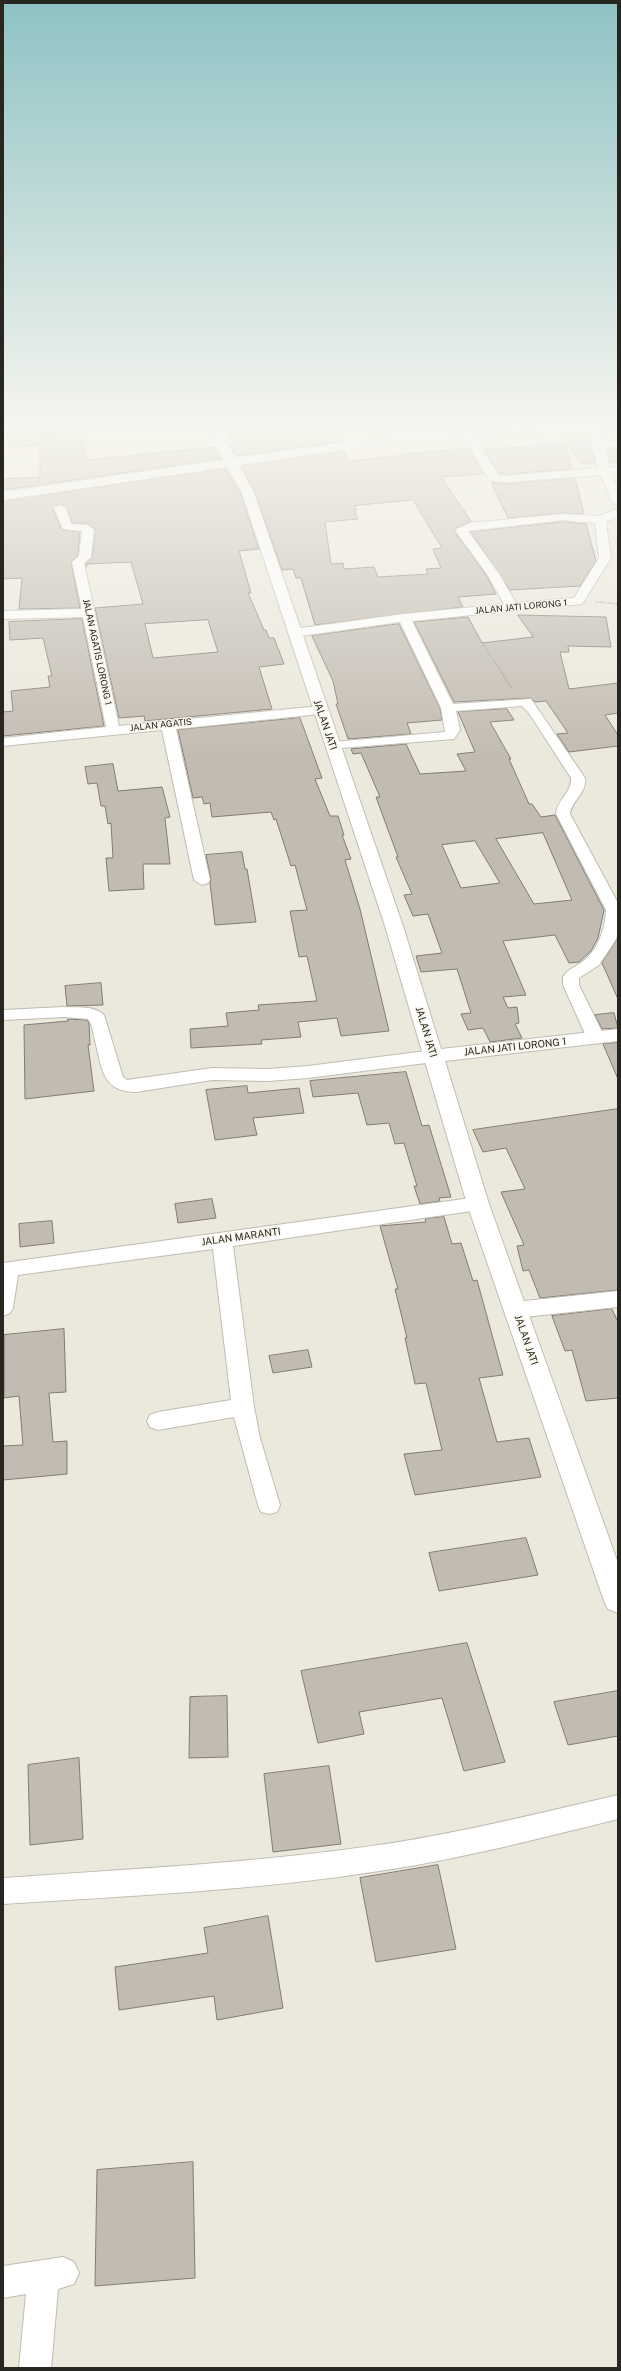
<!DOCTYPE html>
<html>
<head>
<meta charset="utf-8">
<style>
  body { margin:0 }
  #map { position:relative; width:621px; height:2371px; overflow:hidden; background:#ebe9dc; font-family:"Public Sans",sans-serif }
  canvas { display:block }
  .frame { position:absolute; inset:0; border:4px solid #272621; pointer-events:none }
</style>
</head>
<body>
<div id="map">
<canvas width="621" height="2371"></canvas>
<div class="frame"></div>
</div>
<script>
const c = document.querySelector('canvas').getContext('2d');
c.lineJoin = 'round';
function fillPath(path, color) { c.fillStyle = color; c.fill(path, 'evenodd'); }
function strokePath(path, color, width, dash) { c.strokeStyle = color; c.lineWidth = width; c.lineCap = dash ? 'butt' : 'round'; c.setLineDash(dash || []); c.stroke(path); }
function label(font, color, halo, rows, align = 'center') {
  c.font = font + ' "Public Sans",sans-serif'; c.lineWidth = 3; c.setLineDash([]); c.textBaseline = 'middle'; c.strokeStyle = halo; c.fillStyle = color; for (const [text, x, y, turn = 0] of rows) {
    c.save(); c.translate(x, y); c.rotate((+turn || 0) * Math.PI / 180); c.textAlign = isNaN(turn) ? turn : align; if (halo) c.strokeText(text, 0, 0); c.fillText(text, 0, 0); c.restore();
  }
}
const building = new Path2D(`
  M5,427h28l6,18 -29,2z
  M225,427h107l7,15 -103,14 -6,-10 4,-1z
  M79,431l9,29 127,-13 6,12 -218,31v-11l37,-2v-43z
  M566,440l24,2 5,21h-15z
  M566,444l6,25 -66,5h-7l-15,-24z
  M618,448v14l-8,1 -3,-14z
  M469,449l15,25 -43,3 30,44 -17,8v2l32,44 10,19 -38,3 5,10 -148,18 -14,-47h-5l-3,-9 -11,1 -27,-77 -14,-27 103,-15 5,10 58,-6v-1zM413,500l29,48 -9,1 8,19 -15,1 2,5 -50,3 -4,-10 -30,2 -1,-6 -12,1 -6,-42 33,-3 -4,-9h3l-3,-4z
  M226,469l15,25 18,55 -20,2 12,42h-3l16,37h2l3,8h5l10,26 -25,3 13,42 -127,12 -1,-5 -25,2 -24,-110 48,-4 -12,-42 -43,2 -2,3v-3l6,-7 3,-28 -7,-5 -16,-1 -5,-15 -8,-4 -6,5 9,21 18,2 -2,23 -7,7 9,46 -61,1 3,-31 -19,1v-78zM208,620l10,32 -65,6 -8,-34z
  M575,478l9,36 -21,-1 -55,5 -17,-36 15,2z
  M563,522l23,2 10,37 -16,25 -70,4 -39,-58z
  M518,615l88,2 5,30 -43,-1 1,6h-9l9,37 49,-6v30l-13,2 13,20v11l-49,6 -12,-18 11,-1 -22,-32 -11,1 -4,-4 -77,4 -40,-80 54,-5 14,26 51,-6z
  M82,619l22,107 -101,10v-24l10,-1 -2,-20 39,-4 -2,-11h4l-9,-38 -33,2 -1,-18z
  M399,624l41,84 2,12 -35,3 4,11 -63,5 -12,-35h2l-5,-23 -21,-45z
  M507,709l7,11 -24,2 21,37h-2l20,45h3l9,13 14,-2 49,95 -6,28 -7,13 -12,11 -10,1 -14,-28 -52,6 23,54 -23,2 5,11 9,-1 2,16 -4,1 7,14 -32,4 -7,-14 -15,2 -7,-16 10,-1 -14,-44 -36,3 -5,-16 26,-3 -14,-39 -15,2 -9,-21 8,-1 -16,-37h2l-22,-60h4l-19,-44 -8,1 -2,-5 55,-5 14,30 46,-3 -9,-17 18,-2 -17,-40zM543,833l19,44 10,23 -38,4 -38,-65zM475,841l25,42 -39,5 -19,-43z
  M300,718l22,60 -7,1 15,37h8l6,19h-2l9,24 -6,1 15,49 29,122 -48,5 -4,-18 -39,4 3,15 -40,3 1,4 -71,4 -1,-19 38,-3 -2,-13 33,-3 -1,-5 59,-4 -10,-45 -8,1 -9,-46 17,-1 -12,-45 -4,1 -15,-47 -2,1 -3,-8 -59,5 -2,-14 -6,1 -2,-7 -9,1 -15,-68z
  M113,764l5,27 44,-4 8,30 -5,1 5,46h-27l1,25 -35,2 -3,-33h7l-2,-35 -3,1 -3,-18h-4l-4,-23 -9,1 -3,-17z
  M242,852l3,17h2l9,53 -41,3 -5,-42 1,-3 -5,-25z
  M618,938v61l-16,-36z
  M101,983l2,22 -36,1 -2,-20z
  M614,1013l4,15 -16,1 -7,-14z
  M68,1019l19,1 2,3 1,22h-2l6,46 -69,8 -1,-74 44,-4z
  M618,1043v36l-15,-35z
  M406,1072l16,54 7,-1 22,72 -12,1 1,3 -20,3 -6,-18h3l-13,-43 -9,1 -6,-21 -22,2 -9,-32 -45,4 -3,-16z
  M247,1086l1,7 51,-5 5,25 -51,5 4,17 -42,5 -9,-50z
  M618,1109v181l-78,8 -11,-28 -6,1 -6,-25 7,-1 -23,-53 24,-3 -19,-41 -23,4 -10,-22z
  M212,1199l4,19 -38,5 -3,-19z
  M444,1217l8,27 9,-1 12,38 4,-1 26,95 -24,3 18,64 32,-4 12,39 -126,18 -11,-41 38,-4 -16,-67 -11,1 -10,-46h2l-12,-49h3l-18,-63 46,-4 -1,-3z
  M52,1221l2,22 -34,4 -1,-23z
  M612,1309l6,13v76l-32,3 -14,-51 -7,1 -13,-35z
  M64,1329l2,63 -17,1 4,49 14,-1v33l-64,6v-34l20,-1 -4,-49 -15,2v-63z
  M308,1350l4,17 -39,6 -4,-17z
  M526,1538l12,37 -99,16 -10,-38z
  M467,1643l38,119 -41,9 -22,-73 -83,14 5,22 -46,9 -17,-72z
  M618,1691v45l-50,9 -14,-43z
  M227,1696l1,61 -39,1 1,-61z
  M79,1758l4,81 -53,6 -2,-80z
  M329,1766l12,78 -68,8 -9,-78z
  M438,1865l18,84 -80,13 -16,-84z
  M268,1916l15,92 -66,12 -3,-24 -95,14 -4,-43 93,-14 -4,-25z
  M193,2162l2,116 -100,8 2,-116z`);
const pathFar1 = new Path2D(`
  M596,602l22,2
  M472,626l23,37`);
const path = new Path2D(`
  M495,662l18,28`);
const minor = new Path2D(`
  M446,427h10l5,7 5,-3 4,1 28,43 8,1 92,-8 -6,-23 -2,-18h10l3,14h15v6l-13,1 4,19h9v6l-7,1 7,15v16l-6,-3 -11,-27 -95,7 -16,-2 -29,-46 -5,3 -4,-1z
  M60,505l6,3 5,16 17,1 6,5 -3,27 -7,6 35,163 201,-20 7,4 -7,4 -144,15 34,151 -2,3 -6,2 -8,-5 -32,-150 -159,16v-8l103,-11 -23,-110 -80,2v-8l79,-2 -10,-47 7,-6 3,-25 -19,-2 -9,-21z
  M618,509v7l-12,6 5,36 -29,46 -170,17 41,83 78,-5 54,79c2,15 -13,22 -15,36l48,89v31l-3,7 -16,24 -20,13v7l26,53 -3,4h-12l-3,-4 -24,-53v-8c5,-8 12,-10 19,-15 16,-12 23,-32 24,-52l-50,-96c1,-15 16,-21 15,-36l-42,-65 -7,-7 -66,5 4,19 -6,9 -126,10 -2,-3 7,-4 112,-10 -4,-24 -41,-86 -106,15 -6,-4 6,-4 110,-15 100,-10 -17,-30 -32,-44 15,-7 93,-9 35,2zM563,520l32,3 4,35 -25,40 -58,5 -17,-29 -31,-43z
  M64,1007c13,1 30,-2 40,8l19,62 4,3 85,-12 56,1 40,-3 126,-16 6,2 3,4 -3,4 -6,2 -126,16 -40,3 -56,-1 -76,12c-36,0 -34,-27 -42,-55 -1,-6 -2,-13 -6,-18l-24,-2 -61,3v-10z
  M478,1197l7,2 3,5 -3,5 -252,37 21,161 6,31 20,67 -3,7 -8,2 -8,-2 -3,-7 -24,-88 -76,13 -8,-3 -3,-6 3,-6 8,-3 73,-12 -18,-151 -195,26 -5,33 -3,5 -7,3v-53z
  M618,1291v16l-103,11 -7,-3 -3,-5 3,-5 7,-3z
  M618,1795v24c-77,19 -154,39 -232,51 -127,20 -255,26 -383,34v-26c128,-9 256,-15 383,-34 78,-12 155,-31 232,-49z
  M63,2257l11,5 5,11 -5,11 -16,5 -7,79h-32l7,-74 -23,4v-32z`);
const tertiary = new Path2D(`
  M211,427h12l6,21 6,10c90,-13 179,-26 270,-30 34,-2 70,-4 103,-1l-6,4 -146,7 -99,10 -118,17 15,28 149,433 38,123 177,-20v12l-173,20 44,143 129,359v50l-10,-4 -4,-8 -137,-397 -82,-278 -143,-433 -15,-26 -224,33v-8l220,-32 -6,-12z`);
const farStreetnames = [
  ["JALAN JATI LORONG 1",521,607,-5],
  ["JALAN AGATIS LORONG 1",97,652,78],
  ["JALAN AGATIS",161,725,-6]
];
const streetNames = [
  ["JALAN JATI",325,725,71],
  ["JALAN JATI",426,1032,73],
  ["JALAN JATI LORONG 1",515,1047,-6],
  ["JALAN MARANTI",241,1237,-8],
  ["JALAN JATI",526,1340,71]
];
fillPath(building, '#c2bbb1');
strokePath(building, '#827b72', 1);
strokePath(minor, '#bfbcb1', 2);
strokePath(tertiary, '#bfbcb1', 2);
strokePath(pathFar1, '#9e9c92', 1.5, [1, 1]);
strokePath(path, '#9e9c92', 2, [1.5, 1.5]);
fillPath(minor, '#fff');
fillPath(tertiary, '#fff');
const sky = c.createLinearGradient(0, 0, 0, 759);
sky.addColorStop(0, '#8ec2c4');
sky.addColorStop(0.56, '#f6f5ef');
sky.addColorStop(1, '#f6f5ef00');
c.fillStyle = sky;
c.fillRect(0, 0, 621, 759);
label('9px', '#272621', '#f8f6ea', farStreetnames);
label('10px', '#272621', '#f8f6ea', streetNames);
</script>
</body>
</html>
